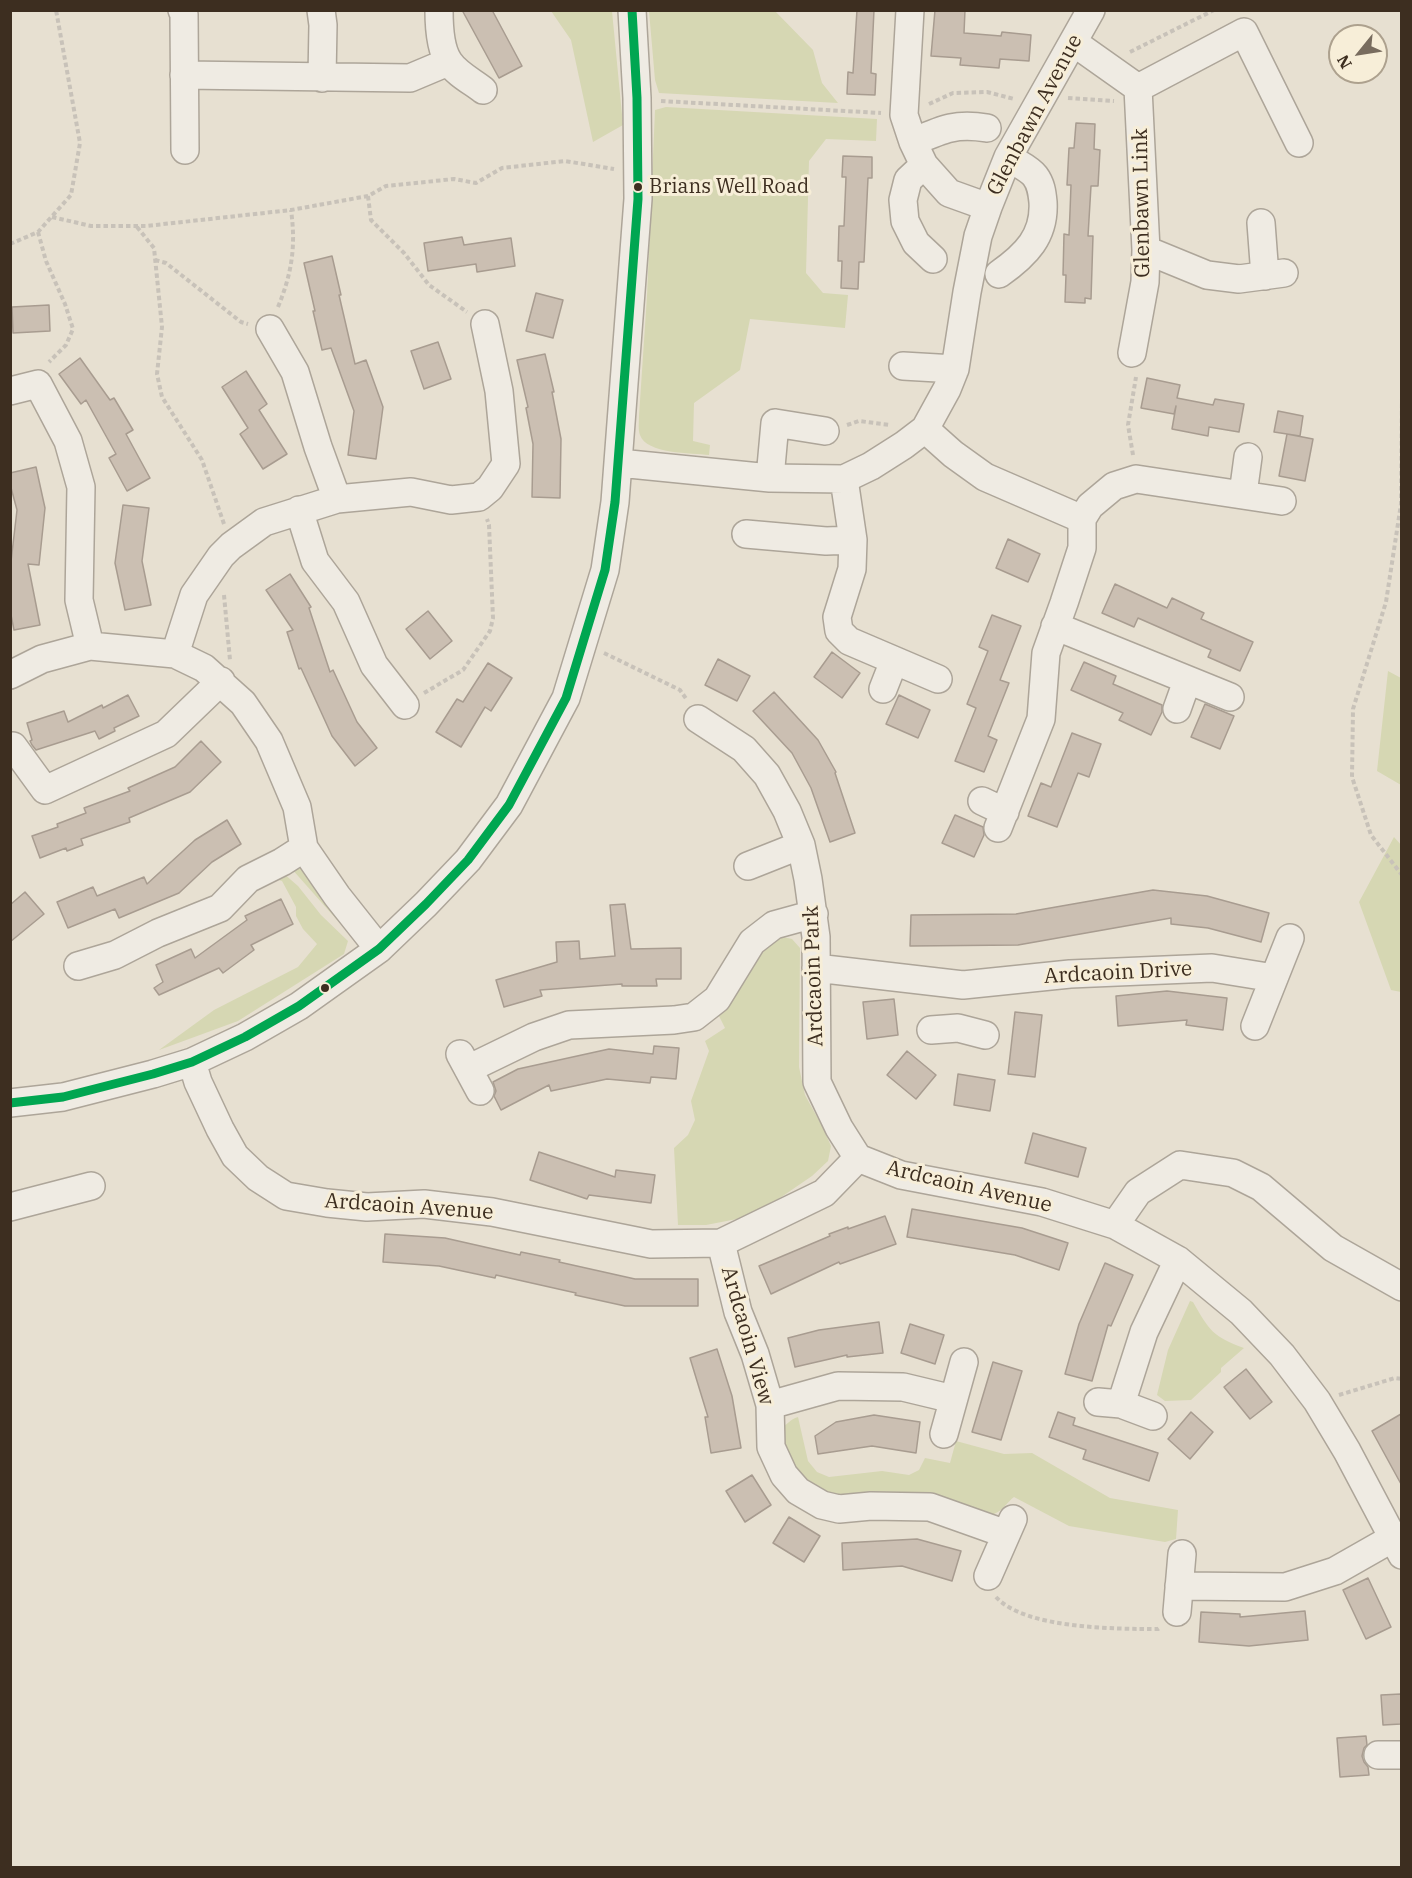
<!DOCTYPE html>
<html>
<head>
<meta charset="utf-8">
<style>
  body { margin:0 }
  #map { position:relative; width:1412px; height:1878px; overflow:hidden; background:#e7e0d1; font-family:"IBM Plex Serif",serif }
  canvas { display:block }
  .frame { position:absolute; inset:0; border:12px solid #3d2e20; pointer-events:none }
  .north { position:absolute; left:1328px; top:24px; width:60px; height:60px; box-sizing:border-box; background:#f7eed8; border:2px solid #ada18e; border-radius:50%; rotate:240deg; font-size:16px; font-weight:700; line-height:24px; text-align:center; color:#3d2e20 }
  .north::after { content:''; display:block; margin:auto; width:21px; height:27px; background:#786c5e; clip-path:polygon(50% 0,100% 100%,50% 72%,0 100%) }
</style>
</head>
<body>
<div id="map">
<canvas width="1412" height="1878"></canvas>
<div class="frame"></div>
<div class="north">N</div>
</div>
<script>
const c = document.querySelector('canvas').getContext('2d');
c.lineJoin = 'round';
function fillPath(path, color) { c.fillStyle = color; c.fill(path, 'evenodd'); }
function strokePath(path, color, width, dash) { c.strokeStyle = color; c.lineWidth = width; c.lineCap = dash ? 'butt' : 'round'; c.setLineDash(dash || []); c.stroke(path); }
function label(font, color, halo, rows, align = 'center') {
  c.font = font + ' "IBM Plex Serif",serif'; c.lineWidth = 6; c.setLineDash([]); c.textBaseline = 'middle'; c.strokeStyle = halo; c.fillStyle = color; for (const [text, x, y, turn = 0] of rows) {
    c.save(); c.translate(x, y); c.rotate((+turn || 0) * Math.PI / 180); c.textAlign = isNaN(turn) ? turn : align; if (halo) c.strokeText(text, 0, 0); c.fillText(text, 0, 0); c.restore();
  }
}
const green = new Path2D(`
  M551,11h61l11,114 -30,17 -22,-102z
  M649,11h126l38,39 9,33 16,20 -179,-10 -4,-13z
  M666,107l211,12 -1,22 -50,-2 -17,22 -3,112 17,20 25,2 -3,33 -95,-9 -10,51 -46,33 -1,38 17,4 -1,10c-17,-2 -63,-1 -69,-20 -2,-5 -1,-13 -1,-19l8,-120 8,-186z
  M1388,671l13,7v107l-24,-14z
  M1394,837l8,9 -1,146 -10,-2 -32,-88z
  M291,868l12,1 41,53 -7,-2z
  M283,873l15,13 23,29 27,26 -4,13 -106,67 -79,29 55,-40 84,-43 19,-23 -14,-15 -7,-13v-9l-14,-26 -10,-3z
  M783,937l9,2 8,9 -1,119 6,28 17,31 9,20 -3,15 -16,15 -38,26 -37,17 -31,6h-28l-4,-77 14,-13 7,-15 -4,-19 18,-50 -4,-10 20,-13 -9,-18 37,-60 16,-8z
  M1190,1301l3,1c16,28 20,35 51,46l-23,20v4l-30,28 -26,1 -8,-6 11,-45z
  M798,1417l10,44 9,11 12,5 53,-6 27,4 10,-5 6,-12 25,5 6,-22 48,13 28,-1 78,45 68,12 -2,29 -11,3 -96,-16 -55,-29c-8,6 -10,13 -20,17l-155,-16c-6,-2 -13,-3 -19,-6 -25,-13 -34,-39 -41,-64 8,-2 11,-9 19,-11z`);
const building = new Path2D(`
  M462,10h30l30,56 -23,12z
  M857,10h17l-3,63 5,1 -1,21 -28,-1 1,-22 5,1z
  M935,10h30l-1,23 37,3 1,-4 29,3 -2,26 -29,-2 -1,9 -39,-3 1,-7 -30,-2z
  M1076,123l19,1 -1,25 6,1 -2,36h-7l-3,50h5l-2,63 -6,-1v5l-20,-1 1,-27h-3l1,-41 5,1 1,-23 1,-27h-4l2,-37h5z
  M843,156l29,1v21h-4l-4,84h-5l-1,27 -17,-1 1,-27h-4l1,-35h5l2,-49h-4z
  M462,237l2,8 47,-7 4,28 -38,6 -1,-8 -48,7 -4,-28z
  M332,256l9,39h-2l16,69 11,-4 17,47 -7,52 -28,-4 6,-44 -23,-63 -9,2 -9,-39h2l-11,-48z
  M536,293l27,7 -10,38 -27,-7z
  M49,305l1,26 -37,2 -1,-26z
  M438,342l13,37 -27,10 -13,-38z
  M545,354l9,38h-2l9,47 -1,59 -28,-1 1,-53 -7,-36 2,-1 -11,-47z
  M80,358l30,42 4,-2 19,32 -7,4 24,44 -23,13 -18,-33 7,-4 -30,-54 -5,4 -22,-30z
  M246,371l21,33 -8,6 28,44 -24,15 -23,-35 8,-6 -26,-41z
  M1147,378l33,7 -3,13 36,7 2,-6 29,5 -5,28 -30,-5 -1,9 -36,-7 4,-23 -2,8 -33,-6z
  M1278,411l25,5 -3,20 -26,-4z
  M1287,434l26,5 -8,42 -26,-5z
  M36,467l9,41 -6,57 -11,-1 12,61 -26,5 -4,-20v-40l7,-60 -7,-26v-11z
  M123,505l26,3 -7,53 9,44 -26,5 -10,-47z
  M1008,539l32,15 -12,28 -32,-14z
  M290,574l21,33 -2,1 21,64 3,-2 24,52 20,26 -22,18 -23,-30 -31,-68 -2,1 -12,-37 6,-2 -27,-40z
  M1115,584l52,24 5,-10 32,15 -3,6 52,23 -13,29 -32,-14 3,-7 -73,-32 -4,9 -32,-14z
  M428,611l24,30 -22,18 -24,-30z
  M992,615l29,11 -21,54 9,3 -21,53 9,4 -13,32 -29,-11 21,-53 -9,-4 21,-53 -9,-4z
  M832,652l28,21 -18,25 -28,-21z
  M718,659l32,17 -13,25 -32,-16z
  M1084,662l32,14 -3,8 49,21v7l-11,23 -32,-15 4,-7 -52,-23z
  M488,663l24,15 -21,33 -6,-4 -24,40 -25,-15 21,-33 6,3z
  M774,692l44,48 18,32 -1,1 20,60 -25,9 -19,-54 -19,-35 -39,-42z
  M128,695l11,21 -25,12 1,3 -16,8 -4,-8 -59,19 -4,-5 -2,-4 2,-1 -5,-17 37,-12 4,11 34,-17 1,3z
  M899,695l31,15 -12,28 -32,-14z
  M1205,704l29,12 -14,33 -29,-12z
  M1072,733l29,11 -12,33 -11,-4 -21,54 -29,-11 13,-33 10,4z
  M201,741l20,21 -31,30 -61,26 1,4 -49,17 2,6 -16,6 -1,-3 -26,10 -8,-22 26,-9 -1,-3 29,-11 -2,-5 46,-17 -2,-3 47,-21z
  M955,815l28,12 1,8 -10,22 -32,-14z
  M227,820l14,24 -29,18 -33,31 -60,25 -4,-9 -47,19 -11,-26 36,-15 4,9 47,-19 3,7 48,-44z
  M1153,890l54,6 62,17 -8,29 -53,-14 -37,-4v-6l-153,27 -108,1 1,-31 105,-1z
  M25,892l19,22 -34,28v-37z
  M281,899l12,25 -42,21 3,5 -31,23 -4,-5 -60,27 -5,-7 9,-6 -7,-17 35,-16 4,9 52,-38 -2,-4z
  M625,904l6,45 50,-1v31h-25l1,7h-35v-2l-82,6 2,6 -38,11 -8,-27 61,-18 -1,-20 23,-1 1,18 35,-3 -5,-51z
  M1167,991l60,7 -4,32 -37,-5 1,-5 -69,6 -2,-30z
  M894,999l4,36 -31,4 -4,-37z
  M1015,1012l27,3 -7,62 -27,-3z
  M654,1046l25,2 -3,31 -25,-2 -1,6 -43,-4 -56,12 -2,-6 -48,25 -7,-14 2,-5 -3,-9 25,-13 91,-20 44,5z
  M907,1051l29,24 -20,24 -29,-24z
  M958,1074l37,6 -5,31 -36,-6z
  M1033,1133l53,15 -8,29 -53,-14z
  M539,1152l76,25 1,-7 39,5 -4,28 -62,-8 -2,4 -57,-19z
  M912,1209l110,19 46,15 -9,27 -44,-15 -108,-18z
  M885,1216l11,28 -56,20 -1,-2 -68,32 -12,-28 71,-30 -1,-2 19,-7v2z
  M385,1234l60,4 75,17 1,-3 39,8 -1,2 76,17h63v27h-73l-50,-11 1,-2 -80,-18 -1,3 -56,-12 -56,-4z
  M1105,1263l28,12 -22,51 -3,-1 -16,56 -27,-7 14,-50z
  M879,1322l4,31 -36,4v-2l-52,12 -7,-29 31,-8z
  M910,1324l34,11 -9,29 -34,-11z
  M717,1349l15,47 9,52 -30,5 -6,-36h3l-18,-59z
  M993,1362l29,9 -21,69 -29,-8z
  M1246,1369l26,33 -22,17 -26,-32z
  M1058,1412l17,6 -2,7 85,28 -9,28 -66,-22 3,-9 -37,-13z
  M1191,1412l22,20 -23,27 -22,-20z
  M1401,1414v70l-29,-53z
  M874,1415l46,7 -4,31 -44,-7 -54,8 -3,-18 21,-14z
  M752,1475l19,30 -26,17 -19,-31z
  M789,1517l31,19 -16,26 -31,-19z
  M917,1539l44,12 -9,30 -50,-15 -59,4 -1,-27z
  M1368,1578l23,49 -25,12 -23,-49z
  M1305,1611l3,29 -59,6 -50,-4 2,-30 39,2v3z
  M1401,1694v30l-18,1 -2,-30z
  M1366,1736l1,9 -3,3 -2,8 2,6 4,5 1,8 -29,2 -3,-39z`);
const path = new Path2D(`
  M1130,52l84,-42
  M1068,98l46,3
  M661,101l220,12
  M929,104l24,-11 34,-1 27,7
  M368,196l3,24 33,33 25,32 38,27
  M52,217l39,9h55l145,-16 77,-14 18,-10 68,-7 22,4 26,-15 63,-7 49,8
  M137,227l17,21 8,79 -5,47 5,23 40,63 22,64
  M38,232l8,29 19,43 8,25 -7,16 -17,17
  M10,244l28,-12 33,-37 9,-52 -24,-133
  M155,260l11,3 75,59 7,2
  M278,307c14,-34 18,-61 13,-97
  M1402,396l-1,108 -15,98 -33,107 -1,68 19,58 31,40
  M847,425l12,-4 31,4
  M1133,455l-5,-30 8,-48
  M224,595l6,65
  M604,653l76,37 7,10
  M424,693l39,-23 27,-39 3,-13 -4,-93 -2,-6
  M1339,1395l56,-17 7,1
  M996,1597c29,32 120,32 162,32l3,-2`);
const minor = new Path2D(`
  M182,10l2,4 1,136
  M321,10l2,15 -1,53
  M439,10c0,16 1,39 10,52 8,12 24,20 34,28
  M910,10l-6,105 9,27 11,23 25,28 39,14
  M1073,42l65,46 8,162 -1,32 -13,71
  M184,75l226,3 38,-16
  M1138,88l106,-56 55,111
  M913,142c30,-13 42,-19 74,-14
  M924,165l-16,15 -5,20 2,21 11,22 17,16
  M1261,223l4,53
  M1146,250l61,25 32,4 45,-6
  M999,274c27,-19 46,-38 44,-72 -1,-10 -2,-18 -8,-26 -6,-8 -19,-13 -27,-19
  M270,329l25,43 23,75 19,52
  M903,366l52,3
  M10,391l28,-7 30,57 13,46 -2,113 11,46
  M925,429l28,25 32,23 97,42
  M619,463l151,15 74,1 27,-13 33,-21 21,-16 22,-40 8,-20 12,-77 11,-56 10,-29 20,-50 83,-147
  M770,478l5,-55 50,8
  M844,479l9,61 -1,29 -15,48 2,14 10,10 89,38
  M1243,494l5,-37
  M299,510l16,51 31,41 28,63 31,40
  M746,534l80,7 27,-1
  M1055,626l175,71
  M175,654l19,-59 27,-39 10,-10 33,-24 73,-23 74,-7 40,8 28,-3 11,-9 16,-24 -7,-73 -14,-67
  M10,675l32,-16 48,-13 85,8 29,14 39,35 26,38 28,66 7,41 33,48 42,53
  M883,689l11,-28
  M1177,709l10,-28
  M698,719l46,30 23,26 20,36 14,34 7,34 8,58 1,145 22,46 19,30
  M13,746l32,44 121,-56 55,-53
  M982,801l23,11
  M998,828l43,-109 5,-66 18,-50 18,-55v-29l8,-13 24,-20 22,-7 146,22
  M748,866l53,-21
  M78,966l37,-11 43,-22 62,-25 28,-29 34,-17 22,-14
  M816,968l147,17 107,-11 142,-6 62,10
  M1255,1026l35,-88
  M931,1030l27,-2 27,7
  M460,1054l20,37
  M192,1062l6,20 22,47 15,27 23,22 28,18 41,7 40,4 57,-3 68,8 159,32 70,-1 103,-50 34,-35
  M468,1069l66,-32 35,-12 105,-5 20,-3 23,-18 35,-57 22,-17 40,-11
  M10,1103l53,-6 90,-23 39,-12 53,-25 54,-31 80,-57 47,-45 42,-44 41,-55 57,-107 39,-128 10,-68 23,-303 -1,-101 -5,-88
  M858,1158l43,17 141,27 73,23 63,35 63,52 41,43 35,46 30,50 55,104
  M10,1207l81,-21
  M1115,1225l23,-33 42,-27 53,8 28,14 72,61 69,39
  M721,1243l17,69 17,42 15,51 1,42 13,28 14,16 24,14 17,4 32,-3 59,1 76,27
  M1098,1402l23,2 32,12
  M1121,1404l23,-72 34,-72
  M770,1405l68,-19 65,1 50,12
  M944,1434l20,-72
  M988,1576l25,-57
  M1179,1586l106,1 50,-16 58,-33
  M1177,1612l5,-58
  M1378,1755h24`);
const bus1 = new Path2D(`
  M10,1103l53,-6 90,-23 39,-12 53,-25 54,-31 80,-57 47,-45 42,-44 41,-55 57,-107 39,-128 10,-68 23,-303 -1,-101 -5,-88`);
const markers = [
  [638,187,5,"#3d2e20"],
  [325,988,5,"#3d2e20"]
];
const busNames = [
  ["Brians Well Road",649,187]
];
const streetNames = [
  ["Glenbawn Avenue",1035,115,-62],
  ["Glenbawn Link",1142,203,-91],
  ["Ardcaoin Drive",1118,973,-3],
  ["Ardcaoin Park",814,976,-92],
  ["Ardcaoin Avenue",969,1187,13],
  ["Ardcaoin Avenue",409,1207,4],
  ["Ardcaoin View",747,1336,74]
];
fillPath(green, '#d6d7b3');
fillPath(building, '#cbbfb2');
strokePath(building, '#a89c90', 1.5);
strokePath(minor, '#ada599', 30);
strokePath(path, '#c8c2b9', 4, [4.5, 3]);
strokePath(minor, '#efebe3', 27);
strokePath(bus1, '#00a651', 9);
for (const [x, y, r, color] of markers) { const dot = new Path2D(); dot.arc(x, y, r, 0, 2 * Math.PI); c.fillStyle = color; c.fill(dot); strokePath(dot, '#f7eed8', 2); }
label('20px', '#3d2e20', '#f7eed8', busNames, 'left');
label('21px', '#3d2e20', '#f7eed8', streetNames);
</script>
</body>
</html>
